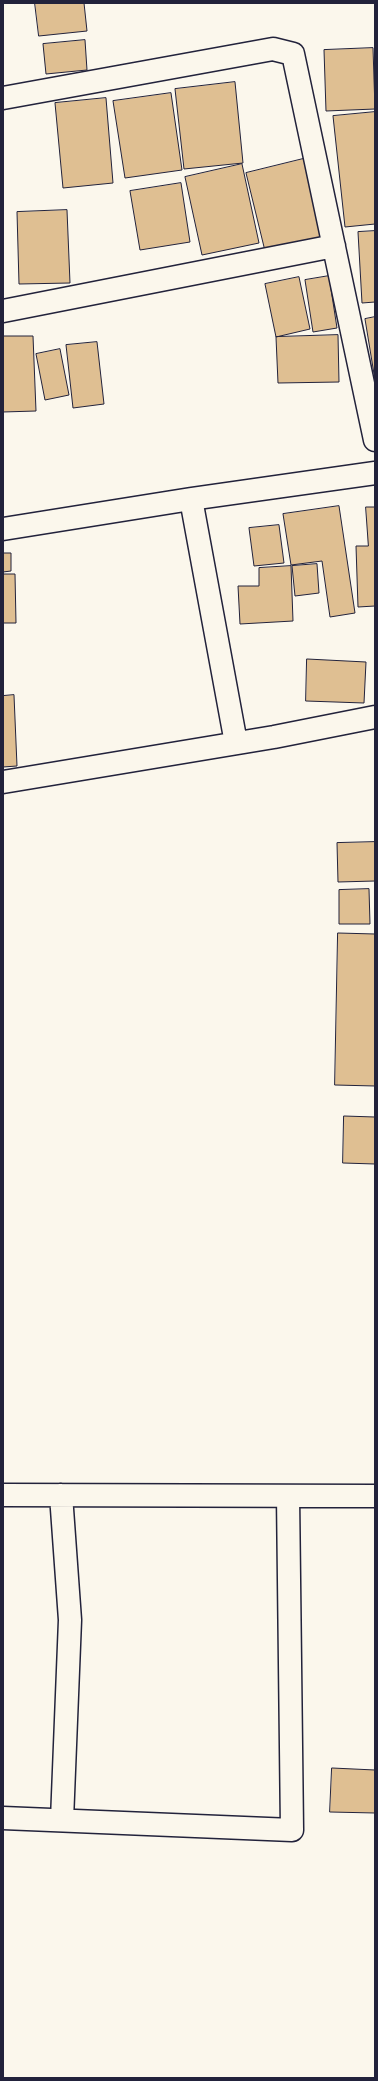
<!DOCTYPE html>
<html>
<head>
<meta charset="utf-8">
<style>
  body { margin:0 }
  #map { position:relative; width:378px; height:2081px; overflow:hidden; background:#fbf7ec; font-family:"Indie Flower",sans-serif }
  canvas { display:block }
  .frame { position:absolute; inset:0; border:4px solid #22223b; pointer-events:none }
</style>
</head>
<body>
<div id="map">
<canvas width="378" height="2081"></canvas>
<div class="frame"></div>
</div>
<script>
const c = document.querySelector('canvas').getContext('2d');
c.lineJoin = 'round';
function fillPath(path, color) { c.fillStyle = color; c.fill(path, 'evenodd'); }
function strokePath(path, color, width, dash) { c.strokeStyle = color; c.lineWidth = width; c.lineCap = dash ? 'butt' : 'round'; c.setLineDash(dash || []); c.stroke(path); }
const building = new Path2D(`
  M35,3h49l3,28 -48,5z
  M85,40l2,30 -41,4 -3,-30z
  M373,48l2,61 -49,2 -2,-61z
  M235,82l8,81 -59,6 -9,-80z
  M171,93l11,77 -57,8 -12,-77z
  M106,98l7,85 -50,5 -8,-85z
  M375,112v112l-30,3 -12,-111z
  M307,158l19,79 -61,14 -19,-78z
  M242,164l17,79 -57,12 -17,-78z
  M181,183l9,59 -50,8 -10,-59z
  M67,210l3,73 -51,1 -2,-72z
  M375,231v71l-13,1 -4,-71z
  M329,276l8,52 -24,4 -8,-52z
  M299,277l11,52 -34,8 -11,-53z
  M375,317v63l-10,-61z
  M338,335l1,47 -61,1 -2,-46z
  M3,336h30l3,75 -33,1z
  M97,342l7,62 -31,4 -7,-63z
  M60,349l9,46 -24,5 -9,-46z
  M339,506l16,107 -25,4 -8,-56 -31,4 -8,-51z
  M366,507h9v99l-17,1 -2,-61h12z
  M279,525l5,38 -30,3 -5,-38z
  M3,553h8v18l-8,1z
  M317,564l2,29 -24,3 -3,-30z
  M291,566l2,55 -53,3 -2,-38h21v-18z
  M3,574h12l1,49h-13z
  M307,659l59,3 -2,41 -58,-2z
  M14,695l3,71 -14,1v-71z
  M375,842v39l-37,1 -1,-39z
  M369,889l1,35h-31v-34z
  M338,933l37,1v152l-40,-1z
  M344,1116l31,1v47l-32,-1z
  M332,1768l43,2v43l-45,-1z`);
const minor = new Path2D(`
  M3,98l270,-49 20,5 82,386
  M3,311l331,-65
  M191,499l45,244
  M3,529l188,-30 184,-26
  M3,782l271,-45 101,-20
  M3,1495l372,1
  M61,1495l9,125 -8,200
  M3,1818l289,12 -4,-334`);
fillPath(building, '#dfbf92');
strokePath(building, '#22223b', 1);
strokePath(minor, '#22223b', 25);
strokePath(minor, '#fbf7ec', 22);
</script>
</body>
</html>
